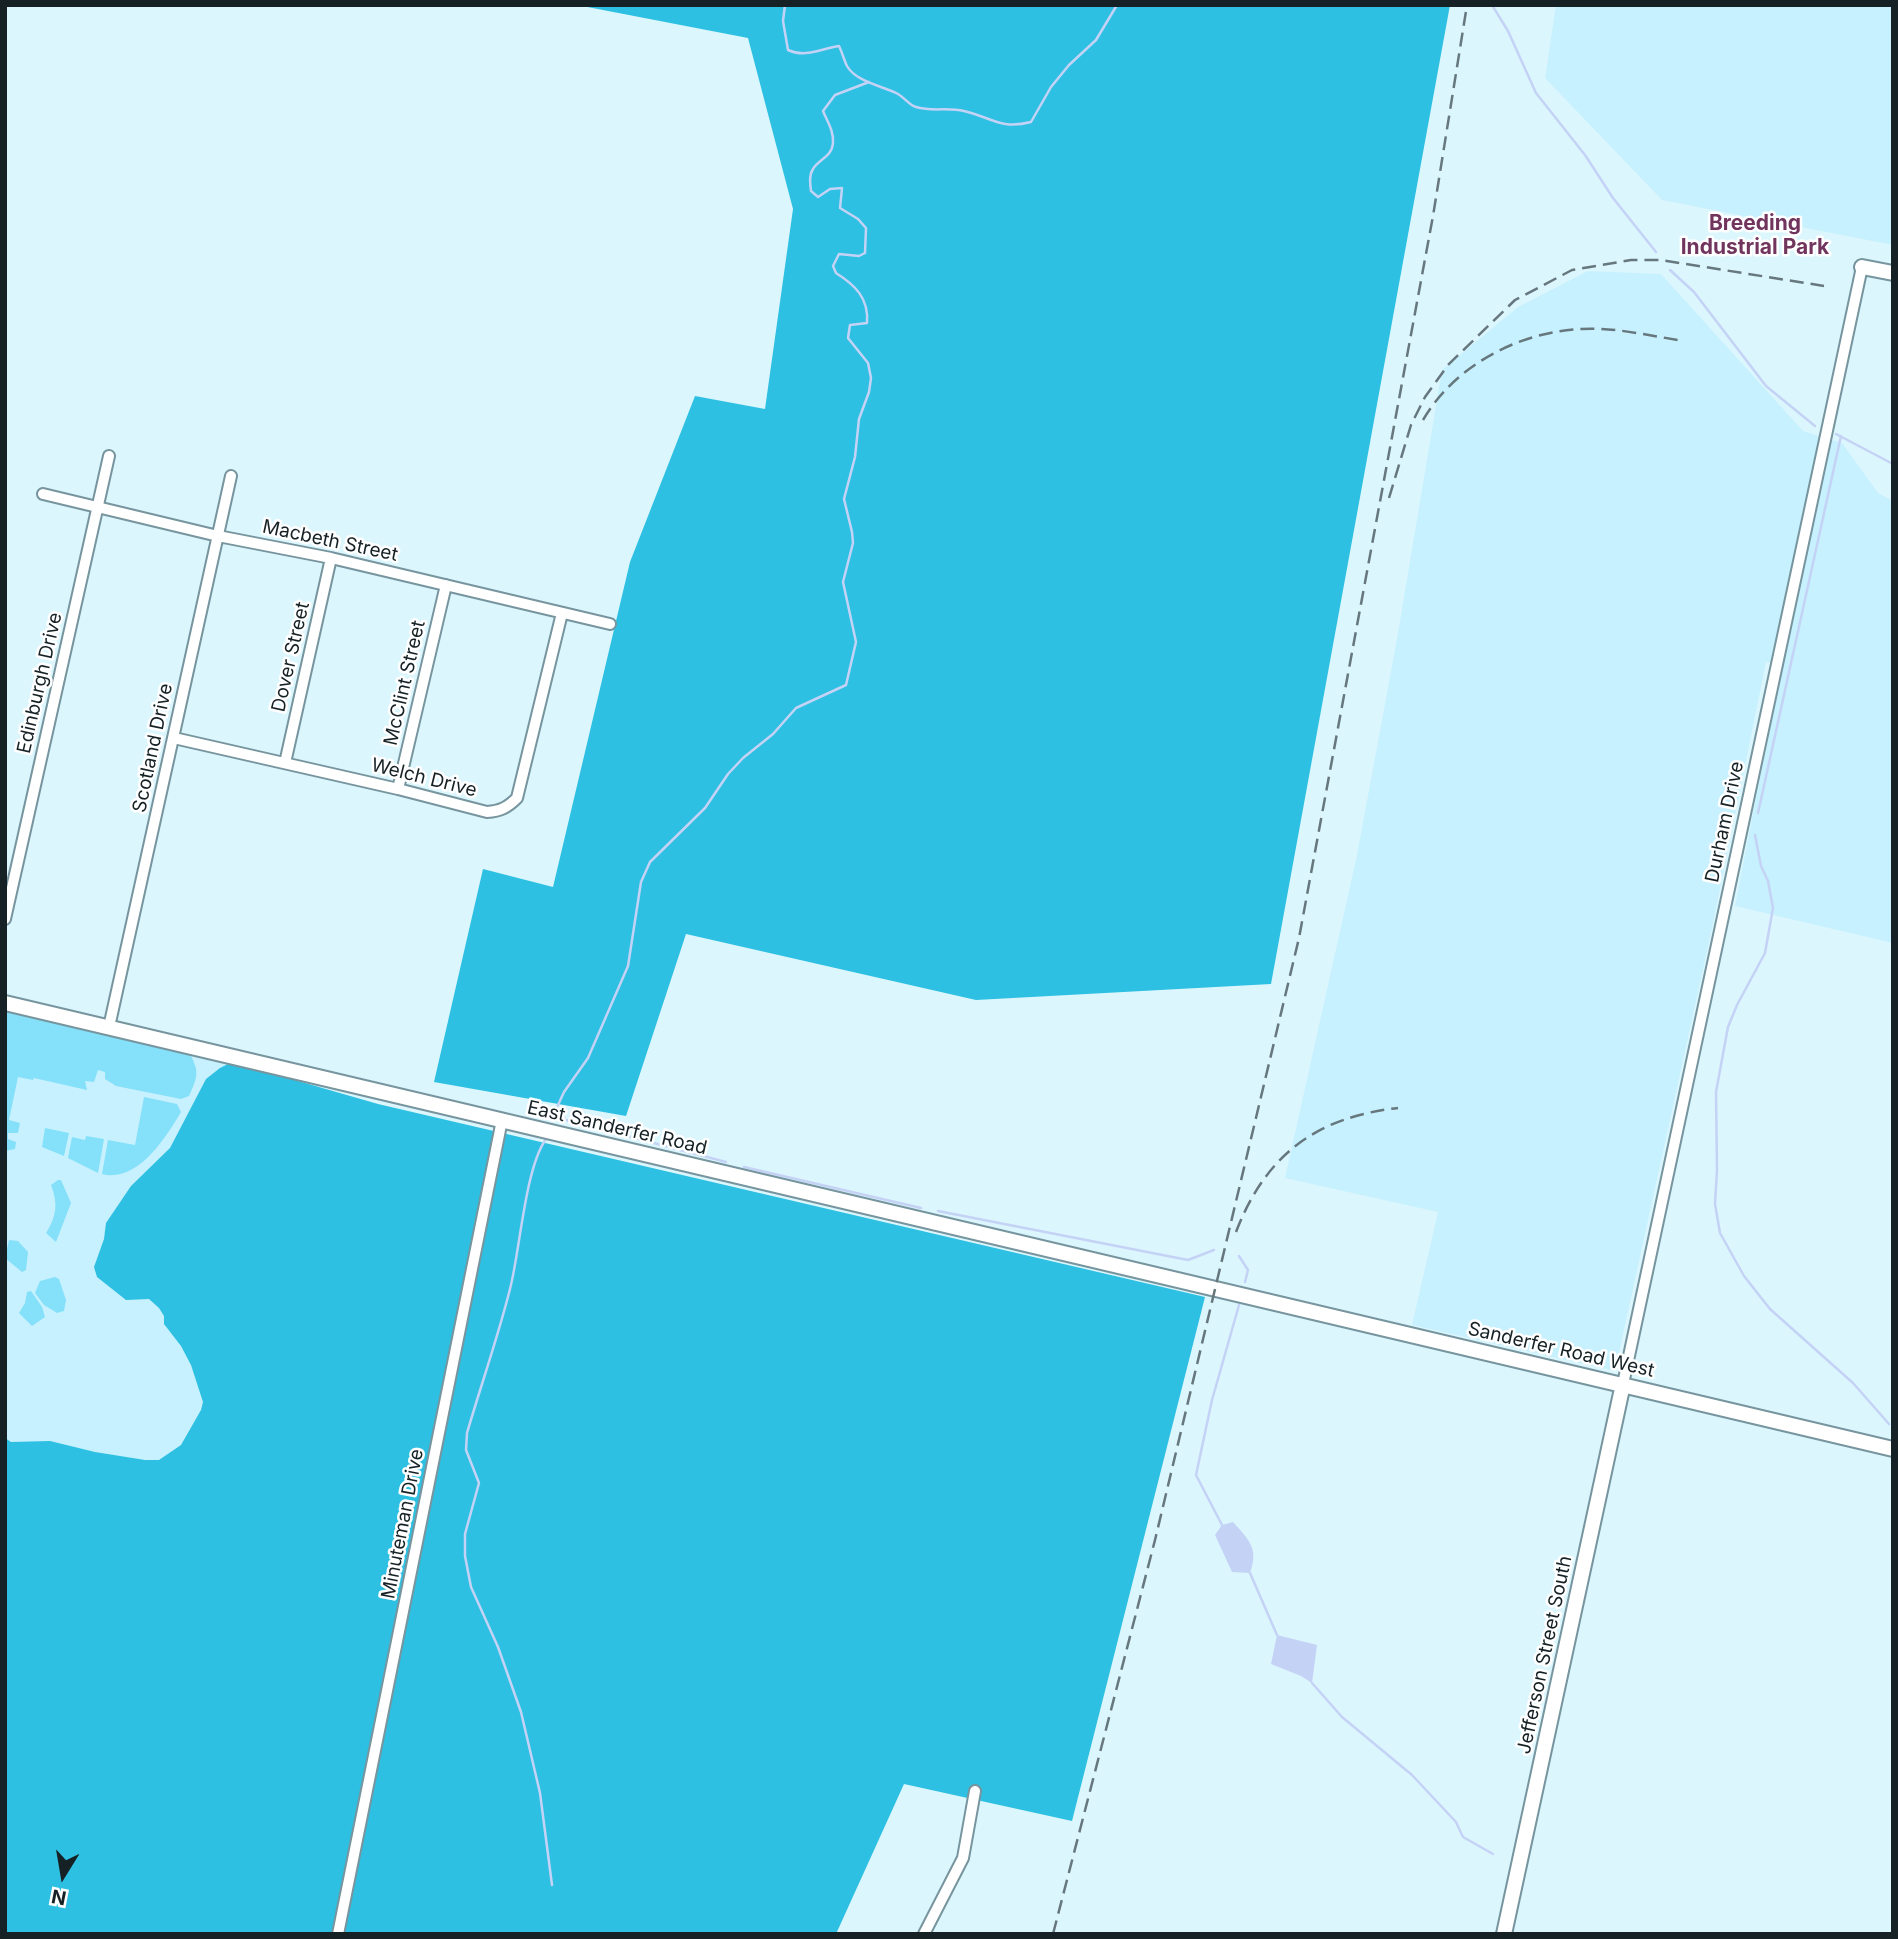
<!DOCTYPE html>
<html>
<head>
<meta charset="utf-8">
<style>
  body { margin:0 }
  #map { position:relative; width:1898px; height:1939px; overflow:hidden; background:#dcf6fe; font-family:Inter,sans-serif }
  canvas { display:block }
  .frame { position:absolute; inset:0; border:7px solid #152125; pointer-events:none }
  .north { position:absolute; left:28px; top:1841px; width:70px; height:70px; -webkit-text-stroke:5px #fff; paint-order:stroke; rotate:191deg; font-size:19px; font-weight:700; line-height:28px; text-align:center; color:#152125 }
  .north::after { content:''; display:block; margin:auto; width:24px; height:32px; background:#152125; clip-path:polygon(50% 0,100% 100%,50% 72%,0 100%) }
</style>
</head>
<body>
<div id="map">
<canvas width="1898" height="1939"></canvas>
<div class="frame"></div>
<div class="north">N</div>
</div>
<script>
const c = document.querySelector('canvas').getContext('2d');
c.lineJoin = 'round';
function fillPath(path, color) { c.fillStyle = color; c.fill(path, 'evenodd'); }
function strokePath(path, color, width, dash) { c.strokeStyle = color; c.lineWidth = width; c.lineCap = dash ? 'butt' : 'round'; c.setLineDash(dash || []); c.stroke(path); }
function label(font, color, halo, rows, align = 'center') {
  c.font = font + ' Inter,sans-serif'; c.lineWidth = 5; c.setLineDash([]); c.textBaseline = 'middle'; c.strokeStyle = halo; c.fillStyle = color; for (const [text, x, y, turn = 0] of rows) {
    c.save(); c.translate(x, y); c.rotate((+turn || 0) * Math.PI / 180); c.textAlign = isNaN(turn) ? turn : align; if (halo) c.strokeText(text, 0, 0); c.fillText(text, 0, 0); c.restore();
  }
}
const built = new Path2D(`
  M1556,5h337v240l-231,-45 -117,-122z
  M1588,271l73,3 142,157 39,12 36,50 15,8v442l-158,-37 47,-242 -16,-2 -54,266 -97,443 -203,-46 26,-113 -153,-34 72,-323 40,-216 45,-269 76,-63z
  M5,1006l185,44 188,54 -98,437 -275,-58z`);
const green = new Path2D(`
  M5,1006l183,45c12,20 10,25 1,45l-8,3 -65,-13 -11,-7v-7l-7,-2 -4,12 -9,-1 2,9 -53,-12 -1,2 -15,-3 -9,43 11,3 -2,10h-10v6l8,3 -1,7 -10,2z
  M144,1097l33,7 4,8c-16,27 -44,71 -79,62l6,-34 27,5z
  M45,1128l24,5 -5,23 -22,-9z
  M86,1136l18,3 -6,34 -30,-15 4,-21 13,3z
  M58,1180h3l10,23 -15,39 -10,-9c11,-17 12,-30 5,-48z
  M9,1240l9,1 10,11 -2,18 -4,2 -17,-14z
  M55,1277l4,2 7,21 -2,11 -7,2 -13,-8 -9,-12 5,-12z
  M31,1291l11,16 3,10 -13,9 -13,-13 6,-10 2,-11z`);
const forest = new Path2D(`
  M577,5h873l-179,979 -295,16 -290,-66 -60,182 -192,-34 49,-213 70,18 77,-325 65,-166 70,13 28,-200 -45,-171z
  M232,1062l146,42 827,193 -133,524 -168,-37 -68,150h-831v-496l6,4 39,-1 45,11 50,8h14l22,-15 20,-35 2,-8 -12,-37 -10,-19 -17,-22v-8l-5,-8 -10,-9 -23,1 -29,-23 -3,-10 10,-28 2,-16 25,-37 39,-38 36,-69 14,-11z`);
const water = new Path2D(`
  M1233,1522c16,18 26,26 17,51l-18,-1 -17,-37 7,-10z
  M1277,1635l40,10 -5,38 -11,-7 -30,-12z`);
const stream = new Path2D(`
  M785,5l-2,16 5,29c17,8 32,-1 51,-4 3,6 5,14 8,20 9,16 36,20 51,28 7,4 11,11 18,13 16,5 32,0 48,4 27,6 36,19 67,11l20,-35 18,-22 27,-25 21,-35
  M1492,5l16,26 28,62 49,62 28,43 43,54
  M1670,270l24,22 72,94 49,40
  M1836,434l57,30
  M1758,813l83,-377
  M1755,835l6,31 7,15 5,27 -8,45 -28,52 -9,22 -12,65 1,78 -2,34 5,29 24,43 26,33 83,74 36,41
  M554,1110l12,10 160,42
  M553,1116l11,-24 24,-34 40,-92 13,-84 9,-20 55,-54 23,-34 15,-16 30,-24 23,-26 50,-23 10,-43 -13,-60 10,-39 -1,-11 -8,-33 11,-42 4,-38 10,-27 2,-14 -3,-15 -20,-25 2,-13 17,-2c2,-25 -12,-38 -31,-50l-3,-7 6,-12 20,2 6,-3 1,-25 -8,-9 -18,-11 2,-20 -12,1 -12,8 -7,-6c-1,-8 -2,-16 2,-22 6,-10 19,-12 20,-26 1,-12 -6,-22 -10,-32l12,-16 34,-13
  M546,1139c-21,29 -26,112 -36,150 -12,48 -29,96 -43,144l-1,17 13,33 -14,51v22l6,31 27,60 23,65 19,81 12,92
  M744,1167l177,41
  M938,1211l250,49 26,-10
  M1239,1256l9,14 -3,12
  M1222,1525l-26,-50 16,-75 27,-95
  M1250,1573l27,62
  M1312,1683l30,34 70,58 44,47 7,15 30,17`);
const street = new Path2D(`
  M43,494l175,42 113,22 279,66
  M174,738l224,51 89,23c13,-1 20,-4 30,-14l45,-185
  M285,763l46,-205
  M398,789l48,-204
  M5,919l104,-463
  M109,1027l122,-551
  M1623,1384l239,-1117
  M338,1934l164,-814
  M924,1934l39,-76 12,-67`);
const secondary = new Path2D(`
  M1862,267l31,6
  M5,1003l1888,446
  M1504,1934l119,-550`);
const rail = new Path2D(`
  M1423,420c32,-55 96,-88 158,-91 32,-2 65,6 97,11
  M1389,498l22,-73 14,-28 23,-32 67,-65 57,-30 59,-10h30l163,26
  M1236,1232c30,-78 81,-115 162,-124
  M1053,1934l102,-394 144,-602 134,-722 34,-211`);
const streetNames = [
  ["Macbeth Street",330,541,12],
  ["Dover Street",291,657,-77],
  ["Edinburgh Drive",40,683,-77],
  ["McClint Street",405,683,-77],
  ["Scotland Drive",153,748,-78],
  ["Welch Drive",424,778,14],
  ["Durham Drive",1725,822,-78],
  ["East Sanderfer Road",617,1128,13],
  ["Sanderfer Road West",1561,1350,13],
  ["Minuteman Drive",403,1524,-79],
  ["Jefferson Street South",1545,1655,-78]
];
const neighbourhoodNames = [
  ["Breeding",1755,224],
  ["Industrial Park",1755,248]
];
fillPath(built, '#c7f1fe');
fillPath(green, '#85e0f9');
fillPath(forest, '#2dc0e2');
fillPath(water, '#c4d3f5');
strokePath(stream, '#c4d3f5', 2.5);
strokePath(street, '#77959e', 14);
strokePath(secondary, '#77959e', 18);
strokePath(street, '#fff', 10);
strokePath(secondary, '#fff', 14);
strokePath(rail, '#66777d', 2.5, [14, 7]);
label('19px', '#152125', '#fff', streetNames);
label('bold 21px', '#71355d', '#fff', neighbourhoodNames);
</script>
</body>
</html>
